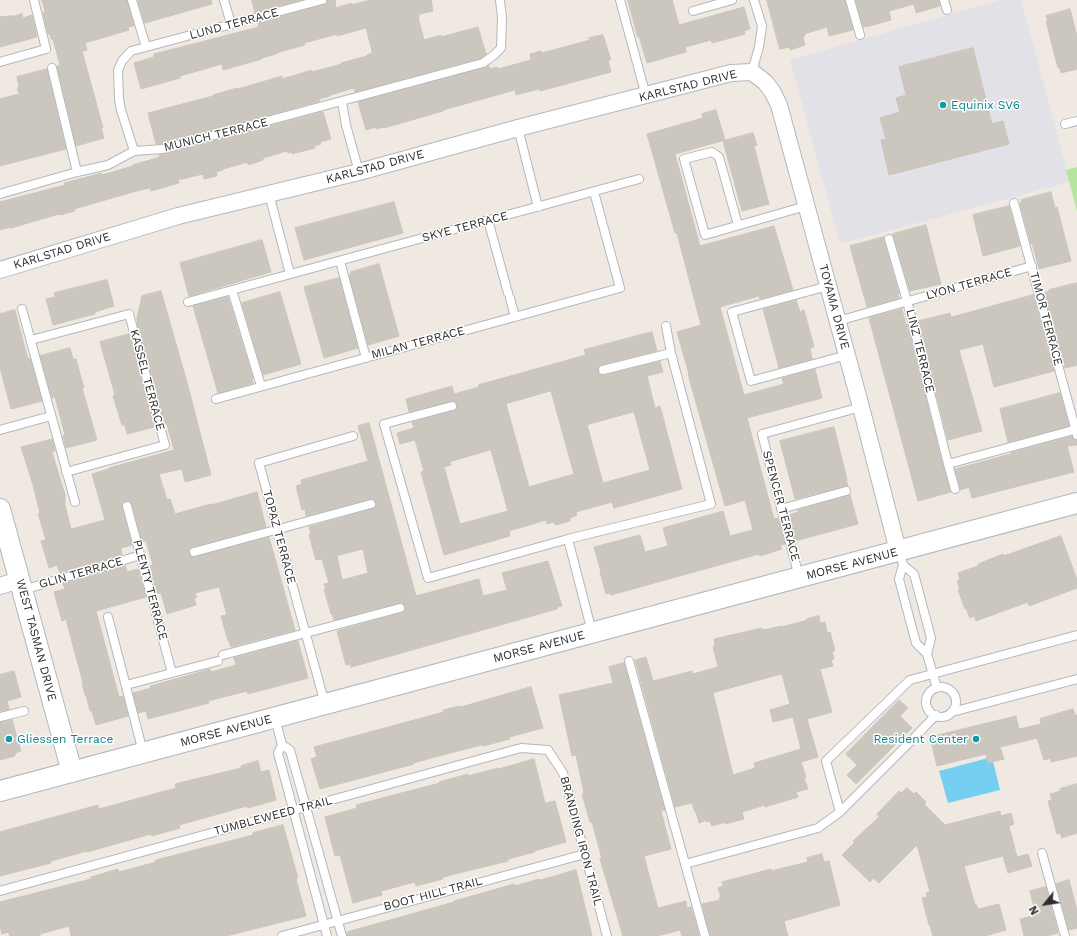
<!DOCTYPE html>
<html>
<head>
<meta charset="utf-8">
<style>
  body { margin:0 }
  #map { position:relative; width:1077px; height:936px; overflow:hidden; background:#efe9e1; font-family:"Work Sans",sans-serif }
  canvas { display:block }
  .north { position:absolute; left:1025px; top:884px; width:40px; height:40px; -webkit-text-stroke:3px #fff; paint-order:stroke; rotate:240deg; font-size:11px; font-weight:700; line-height:16px; text-align:center; color:#2e2e2e }
  .north::after { content:''; display:block; margin:auto; width:14px; height:18px; background:#2e2e2e; clip-path:polygon(50% 0,100% 100%,50% 72%,0 100%) }
</style>
</head>
<body>
<div id="map">
<canvas width="1077" height="936"></canvas>
<div class="north">N</div>
</div>
<script>
const c = document.querySelector('canvas').getContext('2d');
c.lineJoin = 'round';
function fillPath(path, color) { c.fillStyle = color; c.fill(path, 'evenodd'); }
function strokePath(path, color, width, dash) { c.strokeStyle = color; c.lineWidth = width; c.lineCap = dash ? 'butt' : 'round'; c.setLineDash(dash || []); c.stroke(path); }
function label(font, color, halo, rows, align = 'center') {
  c.font = font + ' "Work Sans",sans-serif'; c.lineWidth = 3; c.setLineDash([]); c.textBaseline = 'middle'; c.strokeStyle = halo; c.fillStyle = color; for (const [text, x, y, turn = 0] of rows) {
    c.save(); c.translate(x, y); c.rotate((+turn || 0) * Math.PI / 180); c.textAlign = isNaN(turn) ? turn : align; if (halo) c.strokeText(text, 0, 0); c.fillText(text, 0, 0); c.restore();
  }
}
const industrial = new Path2D(`
  M1000,0h21l46,170 -1,1 3,11 -229,62 -50,-184z`);
const green = new Path2D(`
  M1077,167v44l-11,-41z`);
const water = new Path2D(`
  M992,757l8,33 -52,13 -9,-32z`);
const building = new Path2D(`
  M42,0h85l7,26 -6,1 1,3 -44,13 2,7 -5,1 21,77h-2l3,10 -28,8 -19,-80 3,-1 -7,-26h-2l-1,-5h-2l-5,-22h2z
  M138,0h73l1,4 -67,19z
  M252,0h49l-46,12z
  M327,0h8l1,8 16,-5v2l18,-5h61l2,11 -14,3v3h-1l6,23 17,-5v2l37,-10 8,27 -5,4 -126,34 -1,-4 -24,7v1l-11,3 1,2 -158,43h-6l-8,-31 65,-17v-1l24,-7 1,1 44,-13v3l30,-9v2l30,-8 -1,-1 26,-7v-1l5,-2v-2l-6,-23 -29,8v-2l-33,9 1,2 -29,8v1l-14,4v1l-39,11 -1,-6 -42,12v2l-39,11 -7,-26 20,-6v-3l105,-27 -1,-4 65,-18 3,-1z
  M628,0h44l7,25 65,-18 6,22 -6,2 1,3 -33,9 -1,-3 -26,7 1,5 -39,11 -8,-27 -1,1z
  M767,0h78l8,30 -24,6 -2,-9 -23,7 1,2h-2l2,9 -15,5v-3l-10,2z
  M856,0h83l1,6 -24,7 -2,-9 -25,7 2,9 -25,7v-1l-3,1z
  M1070,9l7,27v33l-16,4 -1,-5h-2l-12,-47h2l-2,-5z
  M22,14l1,4 9,-3 5,22 -37,10v-30l9,-1h5z
  M603,35l8,25h-3l3,12 -71,19 -1,-2 -23,6 -1,-5 -72,20v1l-59,17v-1l-8,2v-2l-10,3 -8,-28 126,-34 5,-2 1,3 7,-2 1,2 33,-9 -1,-6 11,-3 1,2 48,-13 -1,-2z
  M973,48l19,76 11,-3 6,23 -120,31 -8,-35 5,-1 -6,-21 6,-2 14,-4 -4,-14 10,-3 -7,-28z
  M47,69l19,80 -66,17v-67l19,-5 -2,-6 2,-1 -2,-10z
  M716,110l9,30 -50,14 25,92 74,-20 19,64 -33,9 -1,-3 -39,11 24,88 40,-11 -2,-6 33,-9 7,29 -75,20 27,101 4,-1 7,26 -5,1 2,4 -22,7 -1,-2 -148,41 -1,-2 -4,1 -6,-22h1l-7,-25 46,-12 5,17 23,-6 -5,-18 60,-17 7,25 23,-6 -8,-30 -20,6 -37,-132h1l-12,-42 24,-7 -24,-92h-2l-28,-99 56,-16 -1,-4z
  M323,112l8,27 -11,3 1,2 -7,2 1,2 -23,6 -1,-2 -3,1 -1,-2 -24,7v2l-15,5v-3l-25,7v1l-7,2 1,4 -13,3 -1,-5 -25,6 1,3 -28,8 -1,-3 -10,2 -66,19 1,2 -15,4 -1,-1 -48,14v-1l-11,3v-28l65,-17 -1,-2 38,-10v2l31,-9v-1l27,-8 -1,-2 5,-1z
  M753,133l4,12 -3,1 15,58 -27,7 -19,-70z
  M1051,192l4,16 2,-1 14,54 -32,8 -7,-26 -1,1 -11,-41 2,-1 -1,-2z
  M394,202l9,31 -99,27 -9,-32z
  M1009,206l11,40 -37,10 -10,-41z
  M926,225l15,59 -31,7 -17,-57z
  M884,237v4l15,53 -1,1 1,3 -32,9 -17,-61z
  M262,240l9,32 -82,24 -9,-33z
  M379,264l20,72 -31,9 -19,-70 2,-1v-2z
  M339,278l19,70 -34,10 -20,-71z
  M107,280l7,26 -19,6v2l-42,11 -7,-26 9,-2 -1,-4z
  M1077,283v82l-12,3 -21,-75 5,-2v-1z
  M161,291l27,95 23,89 -26,7 -3,-13 -23,5 8,26 3,-1 5,15 36,-10v1l46,-13 9,35 -73,20 -4,3v4l3,3h3l74,-20 26,93 -64,17 -2,-6h-1l-7,-25 6,-1 -8,-28 -24,6 2,4 -3,1 2,7 -29,9 -6,-21 -5,1 -7,-28 4,-1 -7,-24 -4,1 -10,-37 -1,-3 -3,-1 -5,1 -1,5 10,38 -11,3 1,7 -62,18 -3,-8 -8,3 -8,-27 5,-1 -8,-26 2,-1 -7,-28 -12,-38 31,-8 3,12 -3,1 13,43v10l6,24 34,-9 -13,-46 17,-5v-1l65,-18 -7,-26h-2l-28,-100v-6l5,-22z
  M280,292l21,72 -38,11 -21,-72z
  M1033,295l21,76 -60,16 -11,-43 -24,6 23,81 -34,9 -30,-119 32,-8 1,4z
  M228,297l25,81h-1l1,5 -35,10 -25,-87z
  M796,300l4,12 4,-2 10,37 -4,1 2,11 -33,9 -16,-59z
  M902,309l4,16 1,-1 36,141 8,27 -33,9 -49,-183z
  M15,310l12,46 1,3 2,-1 12,43 -31,8 -11,-41v-54z
  M652,332l5,19 -55,14 -3,1 -1,5 1,3 5,1 56,-14 3,11 -16,4 8,32 5,-2 22,83 -68,19 -2,-6 -36,10 1,3 -7,3v3l-15,4 -1,-3 -7,2 -1,-4 -37,11 1,5 -66,19 -23,-83 3,-1 -9,-31 -15,4 -3,-11 17,-5 -2,-6 42,-11 2,-1 1,-5 -1,-3 -5,-1 -42,11 -3,-13 46,-13 2,8 25,-7 -1,-2 108,-30 -2,-5zM551,391l23,83 -45,13 -23,-83zM634,412l16,58 -47,13 -16,-58zM491,450l17,61 -48,13 -16,-57 7,-2 -1,-3z
  M129,334l25,93 -27,7 -2,-9h-3l-9,-29 2,-1 -15,-53z
  M70,348l3,11h3l8,29h-2l15,52 -31,8 -3,-12 2,-1 -10,-38 -3,1 -12,-42z
  M1060,393l9,33 -61,16 -8,-33z
  M369,423l47,173 63,-17 4,17 24,-6 -5,-17 46,-12 14,45 -5,1v2l-191,54 -15,4 -1,-3 -4,1 -9,-34 64,-18 4,-3v-4l-3,-3h-3l-65,17 -2,-6h-1l-7,-25h2l-2,-5 5,-1 -7,-24 -6,1 -7,-25 2,-1 -2,-7 63,-18 4,-3v-4l-3,-3h-3l-64,17 -1,-7 -3,1 -6,-24 6,-2 -1,-4 67,-19 -10,-35zM363,549l5,24 -26,7 -5,-24z
  M834,427l13,52h-1l2,7h-3l-50,13 -15,-58z
  M1072,436l1,3 4,1v5l-10,1 7,26 -102,26 -3,-11 -9,3 -5,-21 56,-15v-1z
  M850,495l8,29 -63,17 -6,-26 9,-3v-2l49,-14z
  M1061,536l16,44v8l-48,18 -1,-4 -52,19 -2,-5 -4,2 -4,-10 -1,1 -7,-19h2l-3,-9 3,-2 -2,-6 20,-7v-2l25,-10v2z
  M125,565l2,7 11,-3 8,28 -50,14 23,86 4,-1 5,20 -32,9 -4,-14h-2l-4,-16h-1l-3,-12h1l-17,-64 -4,2 -8,-29 11,-3 -2,-5z
  M819,616l1,7 5,-1 2,11 3,-1 5,19h-3l2,8 -3,1 2,6 -13,3 12,43 -25,7 11,38 -17,5 5,15 -2,1 4,11 -12,3 2,5 -33,10v-2l-23,7 2,7 -19,5v-2l-13,4 -2,-5 -3,1v-2l-8,3 -3,-11h-1l-3,-9 -17,4 -40,-147 11,-3 7,24 39,-10 1,3 25,-7 -5,-20 2,-1 -1,-7 48,-11 1,2 19,-4v1l22,-6 3,-1v-1zM782,674l8,30 -20,6 3,12 20,-5 8,32 -47,14 1,5 -22,7 -20,-82z
  M298,641l10,37 -60,16 -1,-3 -39,10 1,2 -61,16 -2,-8 -8,2 -5,-20 18,-5 -1,-2 40,-11 20,-6 1,3 25,-7 -2,-7z
  M624,663l41,147 -4,1 10,38 -27,7 6,23 8,29 28,-7 1,7 4,-1 8,29h-17l-2,-6 -23,6h-34l-23,-77h2l-10,-37h-2l-8,-28 2,-1 -8,-38 -4,1 -13,-61 54,-12 -4,-16z
  M14,671l7,26 -14,4 2,8 -9,2v-36z
  M531,687l12,41 -34,9 1,2 -27,7 -1,-1 -32,8 -37,10 1,1 -94,25 -9,-30 6,-2 -3,-10 130,-35 -1,-2 17,-4v1z
  M899,700l9,8 -8,8 12,12 -56,56 -9,-9 10,-10 -11,-11z
  M1073,709l2,6h2v41l-26,6v-4l-7,2 -7,-22 -37,9 4,12 -16,4 -2,-9 -49,12 -7,-29 86,-21 3,13 22,-5 -1,-5z
  M12,720l9,31 -6,2v3l-15,4v-38z
  M534,759l11,44 10,-2 11,41 -32,9 1,1 -27,7v2l-65,16v2l-27,7 -1,-4 -34,9 1,4 -29,8 -13,-48 -5,1 -10,-39 32,-9 -1,-3 27,-7h-1l58,-15 -1,-1 29,-8v2l30,-8v1z
  M258,761l3,11 8,-2 7,30 -28,8 -1,-2 -68,19 1,3 -28,8 -1,-2 -64,18v-1l-36,10v2l-51,13v-44l98,-27 1,4 77,-21 -1,-4 66,-16v-2z
  M1077,784v49l-15,5 -2,-5 -3,1 -9,-33 4,-1 -2,-6 11,-3 -1,-2z
  M907,788l7,6 2,-2 10,10 -2,2 21,21 55,-14 1,5 10,-3 3,11 -5,2 8,31 11,-3 4,12 -24,7 -5,-17 -39,10 11,39 1,-1 2,5 21,-5 7,26 -21,6h-52l-3,-11h-1l-7,-27 5,-1 -1,-4 4,-1 -13,-47 -38,38 -6,-5 -3,4 -28,-27 13,-13 -2,-1 26,-24 -2,-3 22,-23 2,2z
  M283,825l15,53 -2,1 10,37 -80,20h-155l-2,-10 -29,8v2h-30l-2,-4 -6,2 -2,-8v-24l91,-23v-2l27,-8 1,3 37,-10v-2l97,-25v-2z
  M822,854l2,8 5,-1 11,44 -56,16 4,15h-78l-8,-32 18,-4 -1,-2 2,-1 -3,-9 5,-2 -1,-4 49,-13v2l37,-9 -1,-4z
  M576,870l16,66h-245v-4l107,-30v-1l32,-9 28,-8 1,2 24,-7 1,1z
  M1069,880l8,30v18l-8,2 -13,-46z
  M1046,887l12,46 -12,3h-22l-4,-17 16,-4 -6,-24z`);
const service = new Path2D(`
  M132,0l14,47
  M224,0l7,24
  M620,0l26,96
  M850,0l10,35
  M944,0l3,10
  M693,11l39,-11
  M0,62l46,-13 -12,-49
  M52,68l25,104
  M752,72l7,-25 3,-21 -8,-26
  M342,102l4,23 13,47
  M1065,124l12,-3
  M518,128l20,79
  M134,151l-13,-41 -2,-11 -1,-29 4,-9 9,-10 191,-51
  M0,194l77,-22 31,-7 26,-14 29,-2 320,-86 11,-8 7,-7 1,-30 -2,-18
  M269,194l21,80
  M1014,203l63,232
  M488,220l20,73
  M738,225l-19,-68 -7,-5 -28,7 21,76 101,-29
  M889,239l18,62 41,163
  M340,261l26,97
  M828,286l-96,26 19,69 96,-26
  M232,290l29,96
  M510,298l5,19
  M188,302l451,-123
  M22,309l53,193
  M838,321l194,-55
  M31,340l98,-26 36,131 -99,27
  M603,370l68,-17
  M216,399l404,-111 -26,-96
  M452,406l-68,18 44,154 140,-39 143,-35 -40,-151 -5,-27
  M0,430l51,-14
  M955,489l-7,-25 129,-35
  M127,506l45,167
  M781,509l65,-18
  M568,539l24,93
  M194,552l177,-48
  M902,561l1,4 11,9 17,64 -4,16
  M903,565l-4,14 17,64 11,11 10,34
  M799,577l-37,-143 99,-27
  M23,590l118,-35
  M108,617l35,135
  M223,655l177,-47
  M629,661l76,275
  M126,685l92,-24
  M926 702a15 15 0 1 1 30 0a15 15 0 1 1-30 0Z
  M325,704l-66,-241 94,-27
  M952,712l125,-33
  M0,717l24,-6
  M275,718l7,27 -4,8 49,183
  M282,745l8,5 52,186
  M840,812l70,-70 26,-27
  M1042,853l23,83
  M685,864l133,-36 22,-16 -14,-51 84,-81 167,-45
  M0,891l521,-143 27,2 15,23 44,163
  M282,936l303,-82`);
const minor = new Path2D(`
  M0,270l178,-54 181,-44 159,-44 213,-55 21,-1 13,10 7,9 7,14 82,302 37,144
  M0,586l19,-6`);
const tertiary = new Path2D(`
  M0,509l72,263
  M0,791l1077,-288`);
const markers = [
  [943,105,4,"#0f9aa8"],
  [9,739,4,"#0f9aa8"],
  [976,739,4,"#0f9aa8"]
];
const streetNames = [
  ["LUND TERRACE",234,24,-15],
  ["KARLSTAD DRIVE",688,86,-14],
  ["MUNICH TERRACE",216,135,-14],
  ["KARLSTAD DRIVE",375,167,-15],
  ["SKYE TERRACE",465,227,-15],
  ["KARLSTAD DRIVE",62,251,-17],
  ["LYON TERRACE",969,284,-16],
  ["TOYAMA DRIVE",834,307,75],
  ["TIMOR TERRACE",1046,319,75],
  ["MILAN TERRACE",418,343,-15],
  ["LINZ TERRACE",920,351,76],
  ["KASSEL TERRACE",147,380,75],
  ["SPENCER TERRACE",781,506,75],
  ["TOPAZ TERRACE",279,537,75],
  ["MORSE AVENUE",852,564,-15],
  ["GLIN TERRACE",81,573,-16],
  ["PLENTY TERRACE",150,590,75],
  ["WEST TASMAN DRIVE",36,640,75],
  ["MORSE AVENUE",539,647,-15],
  ["MORSE AVENUE",226,731,-15],
  ["TUMBLEWEED TRAIL",273,816,-15],
  ["BRANDING IRON TRAIL",581,841,75],
  ["BOOT HILL TRAIL",433,894,-15]
];
const cultureNames = [
  ["Equinix SV6",951,105],
  ["Gliessen Terrace",17,739],
  ["Resident Center",968,739,"right"]
];
fillPath(industrial, '#e3e1e8');
fillPath(green, '#b6e59e');
fillPath(water, '#75cff0');
fillPath(building, '#cbc7bf');
strokePath(building, '#cbc5ba', 1);
strokePath(service, '#b4b7c1', 10);
strokePath(minor, '#b4b7c1', 18);
strokePath(tertiary, '#b4b7c1', 22);
strokePath(service, '#fff', 8);
strokePath(minor, '#fff', 16);
strokePath(tertiary, '#fff', 20);
for (const [x, y, r, color] of markers) { const dot = new Path2D(); dot.arc(x, y, r, 0, 2 * Math.PI); c.fillStyle = color; c.fill(dot); strokePath(dot, '#fff', 1.5); }
label('12px', '#2e2e2e', '#fff', streetNames);
label('12px', '#0d838f', '#fff', cultureNames, 'left');
</script>
</body>
</html>
